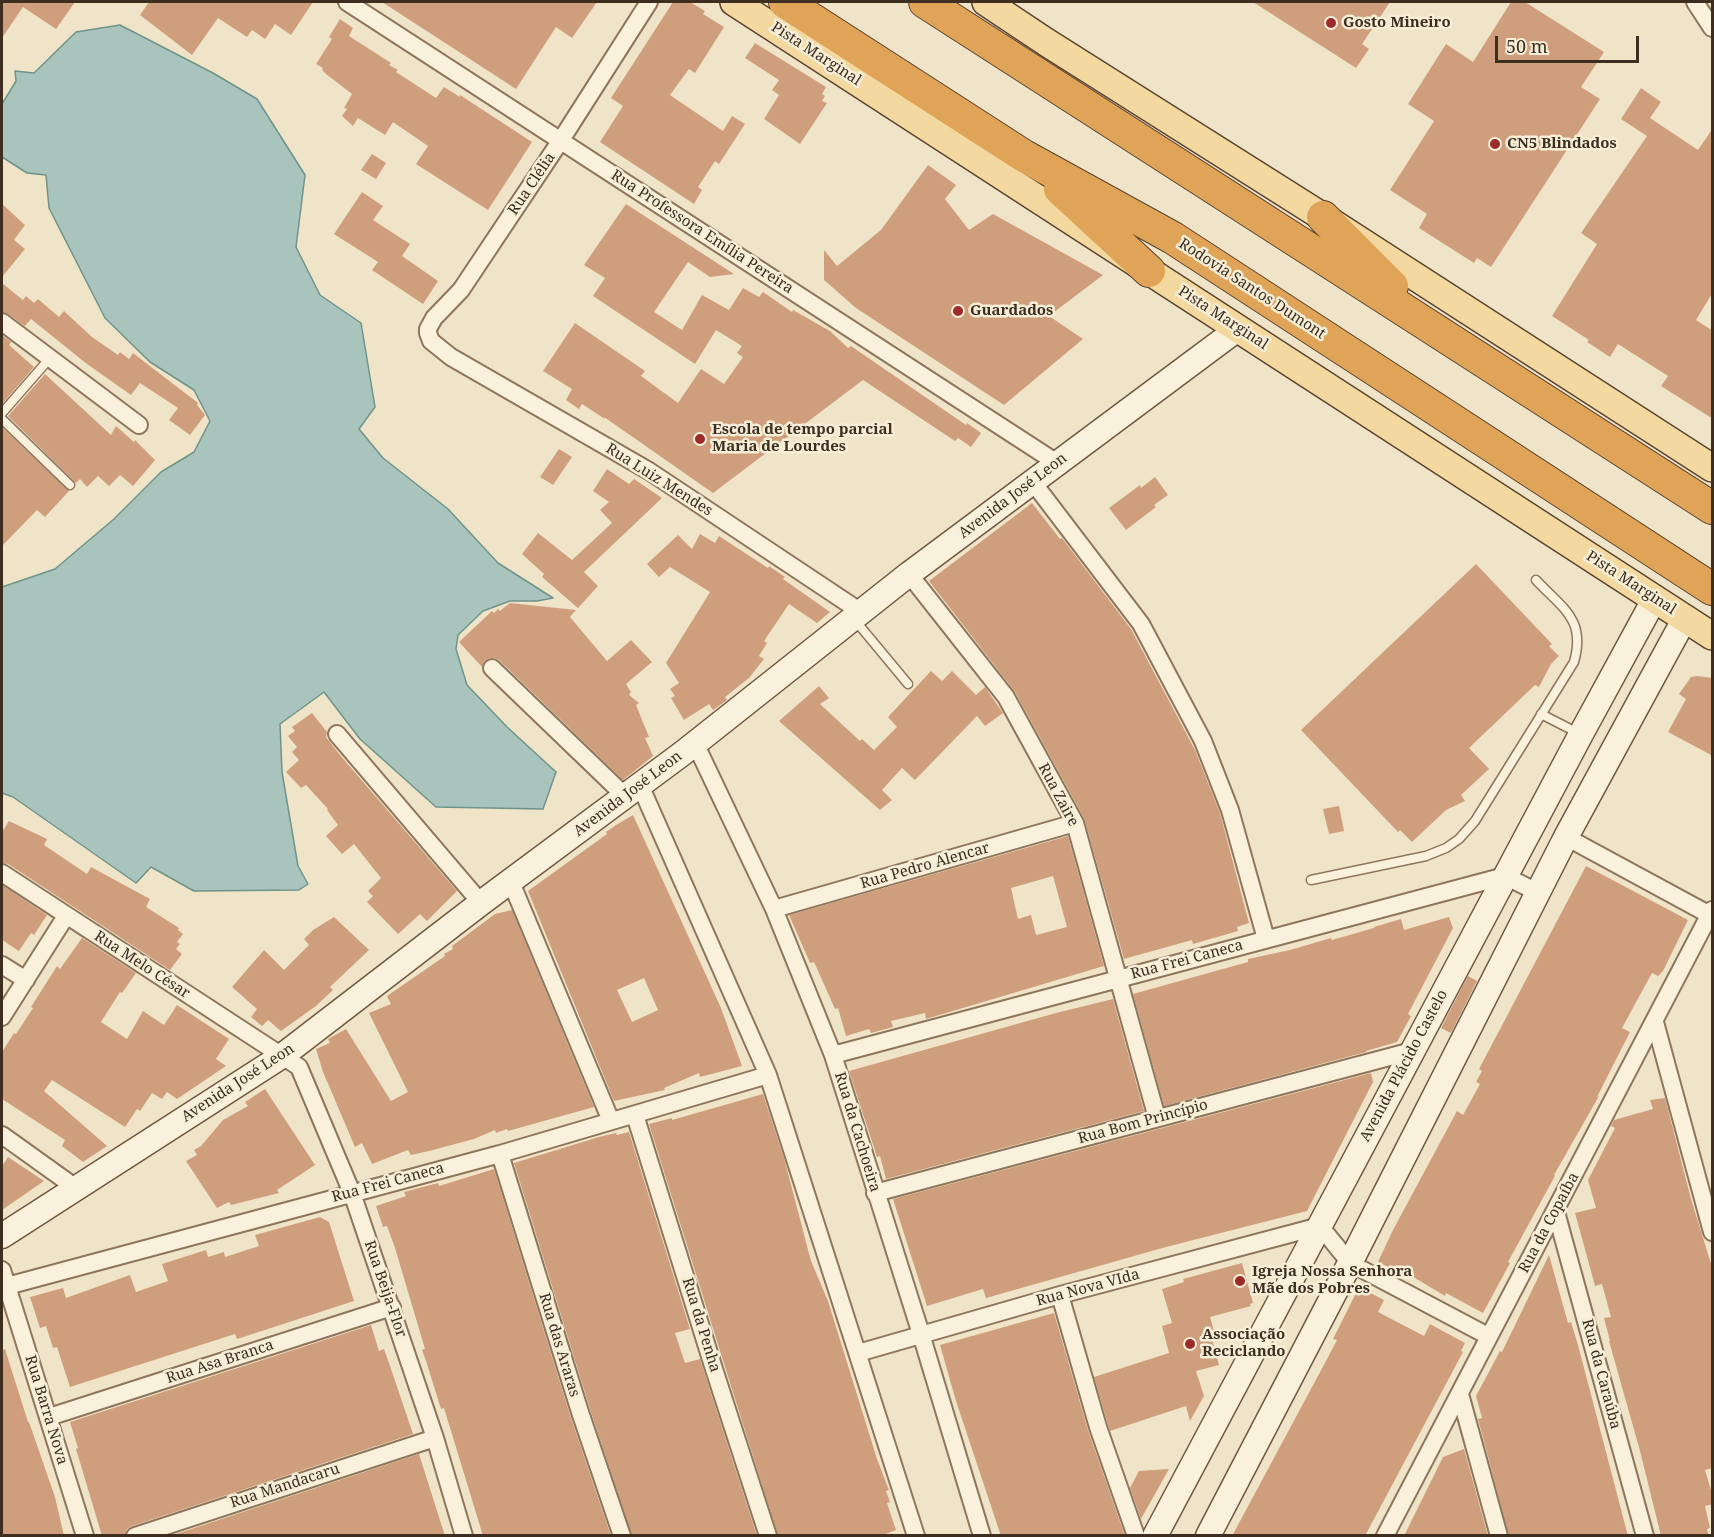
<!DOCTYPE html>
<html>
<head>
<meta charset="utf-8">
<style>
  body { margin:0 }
  #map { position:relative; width:1714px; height:1537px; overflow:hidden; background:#f0e4c8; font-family:"Noto Serif",serif }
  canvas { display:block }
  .frame { position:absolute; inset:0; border:3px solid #3d2e20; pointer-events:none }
  .scale { position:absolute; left:1495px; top:36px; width:144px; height:27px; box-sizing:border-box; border:3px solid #3d2e20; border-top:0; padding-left:8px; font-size:18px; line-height:21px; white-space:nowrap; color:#3d2e20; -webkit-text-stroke:4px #f7eed8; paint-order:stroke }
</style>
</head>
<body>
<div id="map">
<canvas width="1714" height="1537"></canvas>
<div class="frame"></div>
<div class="scale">50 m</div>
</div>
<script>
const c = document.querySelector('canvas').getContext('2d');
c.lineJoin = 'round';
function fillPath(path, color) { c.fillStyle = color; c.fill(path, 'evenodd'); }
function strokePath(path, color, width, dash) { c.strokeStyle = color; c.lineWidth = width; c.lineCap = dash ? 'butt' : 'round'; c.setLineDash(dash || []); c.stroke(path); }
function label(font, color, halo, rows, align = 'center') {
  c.font = font + ' "Noto Serif",serif'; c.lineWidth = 5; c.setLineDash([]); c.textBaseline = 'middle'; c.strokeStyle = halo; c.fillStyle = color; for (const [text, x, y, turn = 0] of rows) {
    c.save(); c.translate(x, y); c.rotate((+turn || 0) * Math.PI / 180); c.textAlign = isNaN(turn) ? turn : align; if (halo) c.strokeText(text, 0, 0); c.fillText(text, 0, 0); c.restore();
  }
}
const water = new Path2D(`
  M120,25l93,48 44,26 48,76 -9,72 24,48 41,28 14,84 -16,22 24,29 65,51 50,54 55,35 -16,3h-27l-27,10 -25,24 -2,14 11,36 40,42 49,45 -13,37 -107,-2 -76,-68 -36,-47 -44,32 2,48 16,94 10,18 -9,6 -105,1 -43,-24 -15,16 -123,-86 -11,-4v-206l53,-18 59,-50 47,-47 33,-20 16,-31 -16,-31 -44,-28 -45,-44 -56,-110 -3,-33 -19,-2 -25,-16v-53l14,-23 -1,-10 19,2 42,-41z`);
const building = new Path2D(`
  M2,2h73l-19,27 -33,-22 -21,31z
  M149,2h164l-22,33 -16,-11 -10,15 -13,-9 -5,7 -29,-19 -26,37 -52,-40z
  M382,2h215l-25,36 -16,-11 -40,62z
  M673,2h17l15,9 -2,3 21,13 -29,46 -6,-4 -19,26 53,36 9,-15 13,8 -26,40 -4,-3 -17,26 4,3 -8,14 -94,-62 23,-36 -12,-8z
  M1253,2h137l-28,42 7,5 -13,19z
  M1511,2h14l79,50 -23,35 19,12 -109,168 -14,-9 -3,5 -55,-35 8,-14 -37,-24 44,-69 -26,-17 38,-60 27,18z
  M340,19l13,9 -4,8 42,27 -2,2 9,5 -2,2 40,26 8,-11 16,10v-2l72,47 -44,68 -72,-46 12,-18 -35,-24 -8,13 -27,-17 -5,8 -11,-10 5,-7 -3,-1 8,-14 -26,-20 -4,-4 1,-2 -7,-4 16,-25 -3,-2z
  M755,43l71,44 -4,7 3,2 -3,5 5,2 -27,41 -36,-25 15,-24 -7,-5 7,-10 -34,-22z
  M1641,88l20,14 -11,16 48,32 15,-22v164l-17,28 17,11v88l-52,-33 7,-10 -50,-32 -8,13 -23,-15 2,-2 -37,-24 45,-72 -16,-11 66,-97 -26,-17z
  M372,154l14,9 -10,16 -15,-9z
  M928,165l28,20 -11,14 24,31 24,-16 110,61 -54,41 34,23 -79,66 -148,-97 -32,-28v-30l13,16 44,-36z
  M362,192l21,14 -10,14 37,24 -8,12 36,25 -15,23 -51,-34 6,-8 -44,-28z
  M2,204l23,21 -11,15 11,9 -23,28z
  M626,204l108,70 -24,3 -22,-15 -34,50 28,18 20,-35 27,15 14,-22 16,9 4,-5 29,20 1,-2 37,21 18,17 3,-2 115,79 1,-2 14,10 -10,14 -13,-9 -3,3 -92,-61 -150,113 -109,-76 1,2 -23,-15 -3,5 -13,-9 6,-11 -29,-18 32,-48 70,48 -4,5 37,27 23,-34 23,15 19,-27 -6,-4 5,-7 -26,-16 -21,34 -102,-68 12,-18 -21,-13z
  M2,283l21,17 3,-4 8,7 4,-4 21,18 5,-6 28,26 26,18 2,-3 9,7 4,-6 65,50 -1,2 8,10 -15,20 -21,-15 9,-12 -38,-25 -9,12 -44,-31 -56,-45 -6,7 -17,-12 -6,-2z
  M2,335l9,7 -2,3 25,22 -32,37z
  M45,374l66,61 5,-9 18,16 1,-2 20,20 -22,26 -13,-11 -11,11 -11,-10 -11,11 -7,-8 -4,4 -68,-67z
  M2,427l67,64 -24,26 -8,-7 -35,36z
  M559,449l13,8 -19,28 -13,-8z
  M607,469l22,15 5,-5 28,19 -78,74 14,14 -20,22 -36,-31 2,-3 -22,-20 16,-21 34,27 40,-37 -12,-13 9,-8 -16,-11z
  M1155,477l13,18 -14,10 2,2 -30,23 -17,-22 31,-23 1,3z
  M1032,503l28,36 2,-1 69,91 64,121 25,63 29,110 -12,4 1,4 -45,13 -1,-4 -68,19 -40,-141 -69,-126 -86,-111z
  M700,534l15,9 4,-7 49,32 1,-2 16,11 -2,2 47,33 -13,11 -28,-19 -25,37 3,2 -8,13 5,3 -15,19 -24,19 2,3 -14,10 -4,-6 -25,16 -13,-22 4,-2 -5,-7 9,-6 -13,-20 44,-71 -40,-25 -11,10 -12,-13 31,-29 14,14z
  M1476,564l76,80 -3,2 10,10 -8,8 -12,23 -4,-2 -66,63 20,21 -28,26 4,6 -19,9 -34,32 -12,-12 -2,2 -97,-102z
  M510,603l66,7 -6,7 37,44 24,-21 21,22 -26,22 5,8 -2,3 10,8 -3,2 13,32 -4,1 8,18 -30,24 -124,-120 -5,-2h-5l-5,3 -2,6 -23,-25 33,-31 2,2 4,-4 2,2z
  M931,671l11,10 10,-10 24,24 9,-8 18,26 -18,13 -8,-10 -62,64 -13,-12 -20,22 10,10 -12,10 -101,-89 40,-35 10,12 -9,6 40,37 2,-2 12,11 23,-23 -9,-10z
  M1697,676l16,2v78l-45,-24 18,-33 -7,-5 12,-17z
  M312,713l15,19 -1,5 14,18 117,136 -30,30 -7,-7 -22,20 -31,-32 6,-6 -5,-5 13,-13 -27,-34 -12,10 -16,-18 12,-11 -11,-15 1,-1 -22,-24 -5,3 -15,-16 13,-12 -7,-8 5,-5 -9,-11 7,-5 -3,-4z
  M1339,806l5,25 -15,3 -6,-25z
  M633,815l88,193 21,58 -42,11 -1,-4 -35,15 1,2 -51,11 -86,-210 79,-57 -1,-2 10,-7zM644,978l14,32 -26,12 -15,-32z
  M9,821l38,18 -3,6 43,29 4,-7 59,32 -4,8 33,21 -1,2 5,4 -6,8 3,2 -4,5 6,5 -12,16 -162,-106 -6,-1v-31z
  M1068,836l36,130 -178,53 -1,-6 -34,8 2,6 -22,6 -2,-4 -23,7 -8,-28 -3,1 -21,-47 -4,1 -21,-48zM1053,876l14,51 -31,8 -5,-20 -13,4 -7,-31z
  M1586,866l102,54 -25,51 -5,5 -6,-3 -30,55 8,4 -33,65 2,-1 -45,79 1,1 -47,86 2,1 -27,50 -37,-20 -1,3 -45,-27 -2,3 -20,-10 15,-32 64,-119 6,4 17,-31 -4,-2 6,-11 -3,-2z
  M2,885l45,30 -13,20 -3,-2 -12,18 -17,-11z
  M512,910l82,197 -86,24 -1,-2 -11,4 -1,-3 -21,9 -45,12 -18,4 -3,-5 -36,14 -10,-21 -7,4 -32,-75 -7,-23 14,-6 -2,-4 18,-10 45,72 17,-9 -39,-79 22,-9 -4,-8 58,-40 -1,-2 9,-5 -1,-3 43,-32z
  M334,917l35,33 -39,37 3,3 -17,16 -35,25 -13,-11 -6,6 -11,-9 6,-8 -25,-22 32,-37 20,20 25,-25 -5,-6 9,-9z
  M1449,917l4,11 -45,86 3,2 -14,26 -31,9v1l-202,54 -31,-112 115,-32v-3l42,-9 41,-12 1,2 42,-12v-1l27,-8 3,11z
  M82,938l54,35 -14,20 -2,-1 -19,30 26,17 16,-28 21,14 13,-20 52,34 -13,20 10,7 -49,33 -10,-7 -5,7 -10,-6 -12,18 -3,-2 -12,18 -73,-47 -8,11 63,55 -24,16 -21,-16 3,-6 -63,-41v-47l12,-19 2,1 17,-26 -2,-1 26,-41 3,3z
  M1468,976l9,5 -26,52 -10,-5z
  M1113,999l31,112 -258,68 -6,-23 -3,1 -28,-86 207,-58z
  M1371,1073l2,9 -66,129 -141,36 -180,51 -3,-9 -56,17 -34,-107z
  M265,1089l50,76 -38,25 2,3 -48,12 -2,-3 -12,6 -31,-47 11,-6 -3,-5 7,-4 22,-26 25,-14 -3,-4z
  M763,1094l21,64 27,103 17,40 49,158 12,31 -3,1 4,11 -3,1 9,27 -15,6h-103l-129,-412 23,-6v2z
  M1665,1098l26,101 22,71v198l-8,2 8,27v7l-8,2 5,22 -3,1 2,7h-48l-21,-85 -31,-110h1l-6,-23 7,-1 -9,-33 -7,2 -20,-73 21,-5 -8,-28 27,-52 -4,-2 3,-6 39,-11 -3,-9z
  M629,1132l61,197 -15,4 10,30 15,-4 57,177h-125l-42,-127 -76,-246 85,-26 17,-4 1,2z
  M8,1157l36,24 -42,29v-44z
  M494,1169l76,246 41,121h-128l-39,-128 -3,1 -15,-48 -4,-11 3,-1 -30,-101 -8,-22 -4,1 -7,-21 30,-10 -2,-4 34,-9 1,3z
  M320,1217l9,5 25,79 -117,38 -2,-5 -165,53 -13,-40 -4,1 -7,-22 -6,2 -10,-31 33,-9 3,10 64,-23 6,17 32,-11 -6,-17 44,-14 2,7 16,-5 1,5 34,-11 -4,-11z
  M1549,1255l19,68 3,-1 7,23 50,191h-119l-31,-117 4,-1 -6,-22 24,-45 2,1z
  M1242,1263l11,40 -3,1 1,2 -41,11 6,21 -4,1 7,26 -23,6 8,25 -14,25 -4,-15 -76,25 -16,-54 75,-24 -7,-27 10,-3 -10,-34 22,-7 -1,-3z
  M1359,1287l25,13 -6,12 46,24 6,-12 35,19 -4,8 2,1 -98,184h-133l94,-175 11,-21 -4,-1z
  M1054,1313l34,117 37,106h-124l-45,-135 -16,-56z
  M371,1325l8,26 5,-2 5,14 24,71 -281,92 -5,3 -2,7h-23l-26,-87 2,-1 -8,-26z
  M5,1349l23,73h1l26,75 9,39h-62v-186z
  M1464,1449l24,87h-84l39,-79z
  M419,1454l26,82h-275z
  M1169,1469l-28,50 -11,-31 9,-17z`);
const lane = new Path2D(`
  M2,413l48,-55
  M2,419l68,66
  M854,619l54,65
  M1541,714l39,20
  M1311,880l115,-24 20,-8 13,-9 16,-18 99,-159c12,-43 -11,-53 -38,-82`);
const street = new Path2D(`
  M347,2l710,461
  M649,2l-88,138 -100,150 -27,28 -6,11v4l3,8 20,16 198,114 212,141
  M1695,2l17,26
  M2,322l137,103
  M1032,481l109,143 62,117 27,69 36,129
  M909,574l97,123 69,126 82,295
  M492,668l133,128
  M337,734l144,169
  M695,743l79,166 59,146 88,279 61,202
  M640,785l128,290 148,461
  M1566,837l144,78
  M2,873l297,194 53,126 83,245 29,98
  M511,882l100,239
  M774,909l301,-86
  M2,965l24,15
  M2,1017l64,-101
  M1655,1022l57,210
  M833,1055l672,-179 34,17
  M635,1115l79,254 54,167
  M2,1135l74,53
  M500,1154l80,258 42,124
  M875,1193l537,-142
  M1556,1212l89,324
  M2,1270l5,16 493,-132 268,-79
  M2,1287l5,-1 78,250
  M1060,1295l38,132 38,109
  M858,1353l202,-58 260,-69 30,37 138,73
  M1460,1394l39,142
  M49,1417l343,-110
  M135,1536l300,-98
  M1385,1536l327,-626`);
const secondary = new Path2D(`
  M2,1236l280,-180 199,-153 202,-150 226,-179 330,-246
  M1155,1536l426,-802 74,-136
  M1208,1536l142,-273 216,-426 119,-219`);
const primary = new Path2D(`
  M734,2l978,634
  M986,2l60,40 277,175 389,251`);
const highway = new Path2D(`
  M785,2l239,154 149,82 539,351
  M925,2l787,506
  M1060,189l89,82
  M1323,217l69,69`);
const markers = [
  [1331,23,6,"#9e2a2b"],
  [1495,144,6,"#9e2a2b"],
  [958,311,6,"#9e2a2b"],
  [700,439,6,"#9e2a2b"],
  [1240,1281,6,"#9e2a2b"],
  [1190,1344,6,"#9e2a2b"]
];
const poiNames = [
  ["Gosto Mineiro",1343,23],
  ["CN5 Blindados",1507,144],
  ["Guardados",970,311],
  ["Escola de tempo parcial",712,430],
  ["Maria de Lourdes",712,447],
  ["Igreja Nossa Senhora",1252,1272],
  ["Mãe dos Pobres",1252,1289],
  ["Associação",1202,1335],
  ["Reciclando",1202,1352]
];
const streetNames = [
  ["Pista Marginal",816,54,33],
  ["Rua Clélia",532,184,-56],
  ["Rua Professora Emília Pereira",702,232,33],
  ["Rodovia Santos Dumont",1252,289,33],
  ["Pista Marginal",1223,318,33],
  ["Rua Luiz Mendes",659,480,32],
  ["Avenida José Leon",1013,496,-37],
  ["Pista Marginal",1631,583,33],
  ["Avenida José Leon",628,794,-37],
  ["Rua Zaire",1058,795,62],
  ["Rua Pedro Alencar",925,866,-16],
  ["Rua Frei Caneca",1187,960,-15],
  ["Rua Melo César",142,965,33],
  ["Avenida Plácido Castelo",1404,1066,-62],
  ["Avenida José Leon",238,1083,-33],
  ["Rua Bom Princípio",1143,1122,-15],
  ["Rua da Cachoeira",857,1132,73],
  ["Rua Frei Caneca",388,1183,-15],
  ["Rua da Copaíba",1549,1223,-62],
  ["Rua Nova VIda",1088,1288,-15],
  ["Rua Beija-Flor",385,1289,71],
  ["Rua da Penha",701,1325,73],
  ["Rua das Araras",559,1345,73],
  ["Rua Asa Branca",220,1362,-18],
  ["Rua da Caraúba",1601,1374,75],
  ["Rua Barra Nova",46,1410,73],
  ["Rua Mandacaru",285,1486,-18]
];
fillPath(water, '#a9c4bc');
strokePath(water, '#6f938a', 1.5);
fillPath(building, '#cf9f7d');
strokePath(lane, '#8d765c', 11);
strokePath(street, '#8d765c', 20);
strokePath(secondary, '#6f573f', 27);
strokePath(primary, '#5b4430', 30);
strokePath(highway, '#5b4430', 34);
strokePath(lane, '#faf1dc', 8);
strokePath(street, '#faf1dc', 16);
strokePath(secondary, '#faf1dc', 24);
strokePath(primary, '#f3d9a0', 27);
strokePath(highway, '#e0a458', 32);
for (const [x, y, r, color] of markers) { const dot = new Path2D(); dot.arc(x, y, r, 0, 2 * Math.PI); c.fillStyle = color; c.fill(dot); strokePath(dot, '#f7eed8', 2); }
label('bold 15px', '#3d2e20', '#f7eed8', poiNames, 'left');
label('15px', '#3d2e20', '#f7eed8', streetNames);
</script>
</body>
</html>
